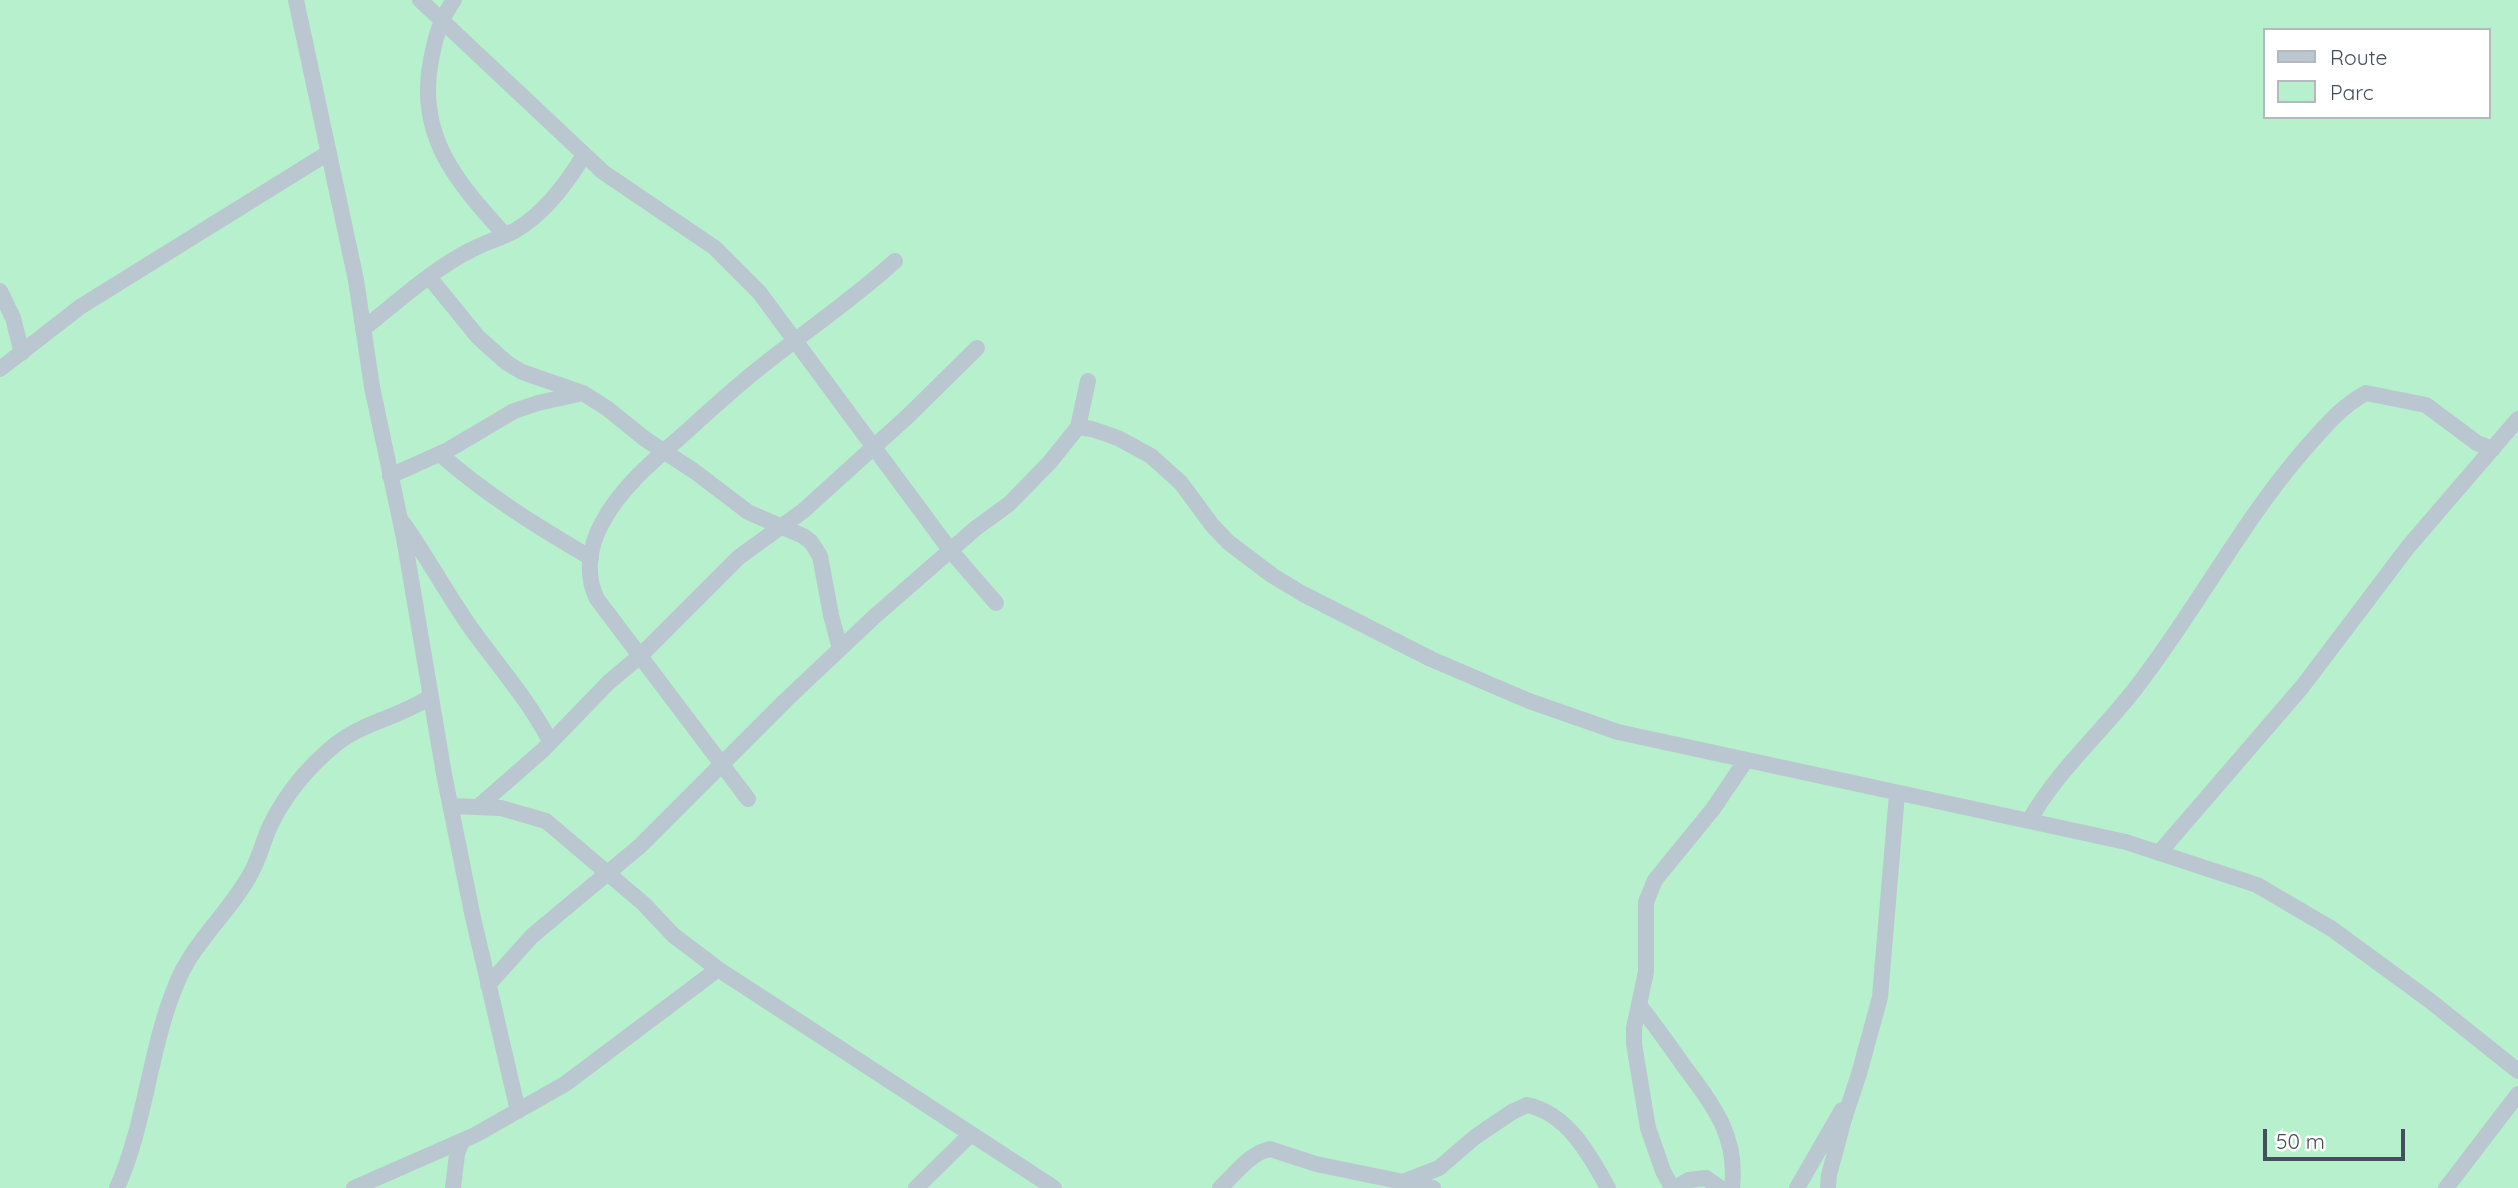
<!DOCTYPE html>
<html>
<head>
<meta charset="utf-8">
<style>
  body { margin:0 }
  #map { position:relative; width:2518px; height:1188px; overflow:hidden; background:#efebeb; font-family:Quicksand,sans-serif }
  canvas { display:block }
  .legend { position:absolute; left:2263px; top:28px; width:228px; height:91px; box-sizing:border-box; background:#fff; border:2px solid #b4b9bd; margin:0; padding:9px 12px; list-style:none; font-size:21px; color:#434f5a }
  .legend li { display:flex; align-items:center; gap:14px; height:35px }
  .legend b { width:35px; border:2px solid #b4b9bd }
  .scale { position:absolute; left:2263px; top:1129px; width:142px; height:32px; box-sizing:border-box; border:4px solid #434f5a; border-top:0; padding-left:9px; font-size:21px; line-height:24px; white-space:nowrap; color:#434f5a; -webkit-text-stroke:5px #fff; paint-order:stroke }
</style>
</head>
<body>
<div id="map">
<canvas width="2518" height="1188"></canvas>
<ul class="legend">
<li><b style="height:9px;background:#bbc7d0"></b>Route</li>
<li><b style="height:19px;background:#b6f0cc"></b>Parc</li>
</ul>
<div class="scale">50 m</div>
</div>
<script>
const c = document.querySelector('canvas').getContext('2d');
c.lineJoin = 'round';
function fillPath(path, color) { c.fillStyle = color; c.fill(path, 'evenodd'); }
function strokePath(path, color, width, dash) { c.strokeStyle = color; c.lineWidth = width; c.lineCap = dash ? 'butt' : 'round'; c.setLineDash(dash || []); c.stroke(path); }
const green = new Path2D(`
  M0,0h2518v1188h-2518zM2264,30h224v87h-224z`);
const minor = new Path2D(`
  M296,0l60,280 16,107 32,151 40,236 28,139 46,198
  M420,0l183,172 112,76 44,44 191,258 46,53
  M454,0c-14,20 -18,35 -23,60 -15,76 26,122 74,175
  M429,277l49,60 29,26 15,9 61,21 25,16 37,30 49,32 54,41 55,24 8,6 9,14 11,59 9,34
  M0,291l13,27 9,35
  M363,329c35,-27 68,-59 108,-79 15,-8 31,-12 45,-20 29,-17 51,-47 68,-75
  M0,369l80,-62 248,-154
  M1078,427l14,2 26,9 33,18 30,27 31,42 16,17 45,34 30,18 128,65 98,42 89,31 508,110 131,43 75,44 97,71 89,71
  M440,454c45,40 98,73 151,104
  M390,476l58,-26 66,-39 24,-8 45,-10
  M403,523c25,35 45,73 70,108 27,37 56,70 77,110
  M748,799l-151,-200c-12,-24 -8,-52 5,-76 19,-36 53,-64 83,-90 23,-21 47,-43 72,-63 46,-37 94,-69 138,-109
  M451,806l50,2 45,13 98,83 29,31 45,34 336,219
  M479,806l64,-56 66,-68 31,-26 99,-99 64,-46 105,-95 69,-68
  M2029,821c28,-50 71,-87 106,-132 60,-77 105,-165 169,-239 19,-21 36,-43 62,-57l60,12 51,38 16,6
  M2159,853l143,-166 106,-140 110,-128
  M488,985l44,-49 108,-90 147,-147 88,-83 101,-88 33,-24 41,-42 28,-35 10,-46
  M1639,1005c16,20 30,40 45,61 29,40 54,69 48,122
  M1405,1181l34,-13 36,-31 37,-25 15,-7c40,8 63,50 81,83
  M117,1188c29,-65 32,-138 59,-203 17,-44 55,-73 76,-114 8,-15 11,-30 18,-45 15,-31 39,-60 66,-82 28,-22 64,-27 94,-47
  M354,1188l121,-53 90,-51 153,-115
  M453,1188l4,-34 5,-13
  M916,1188l55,-54
  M1220,1188c15,-14 30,-35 50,-39l46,15 117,24
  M1672,1188l-9,-17 -15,-43 -14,-84v-16l12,-56v-70l9,-22 58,-71 33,-49
  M1675,1188l14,-8 17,-2 14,10
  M1797,1188l45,-78
  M1828,1188l1,-13 15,-56 15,-45 21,-77 17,-203
  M2446,1188l72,-94`);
fillPath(green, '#b6f0cc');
strokePath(minor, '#bbc7d0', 16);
</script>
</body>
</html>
